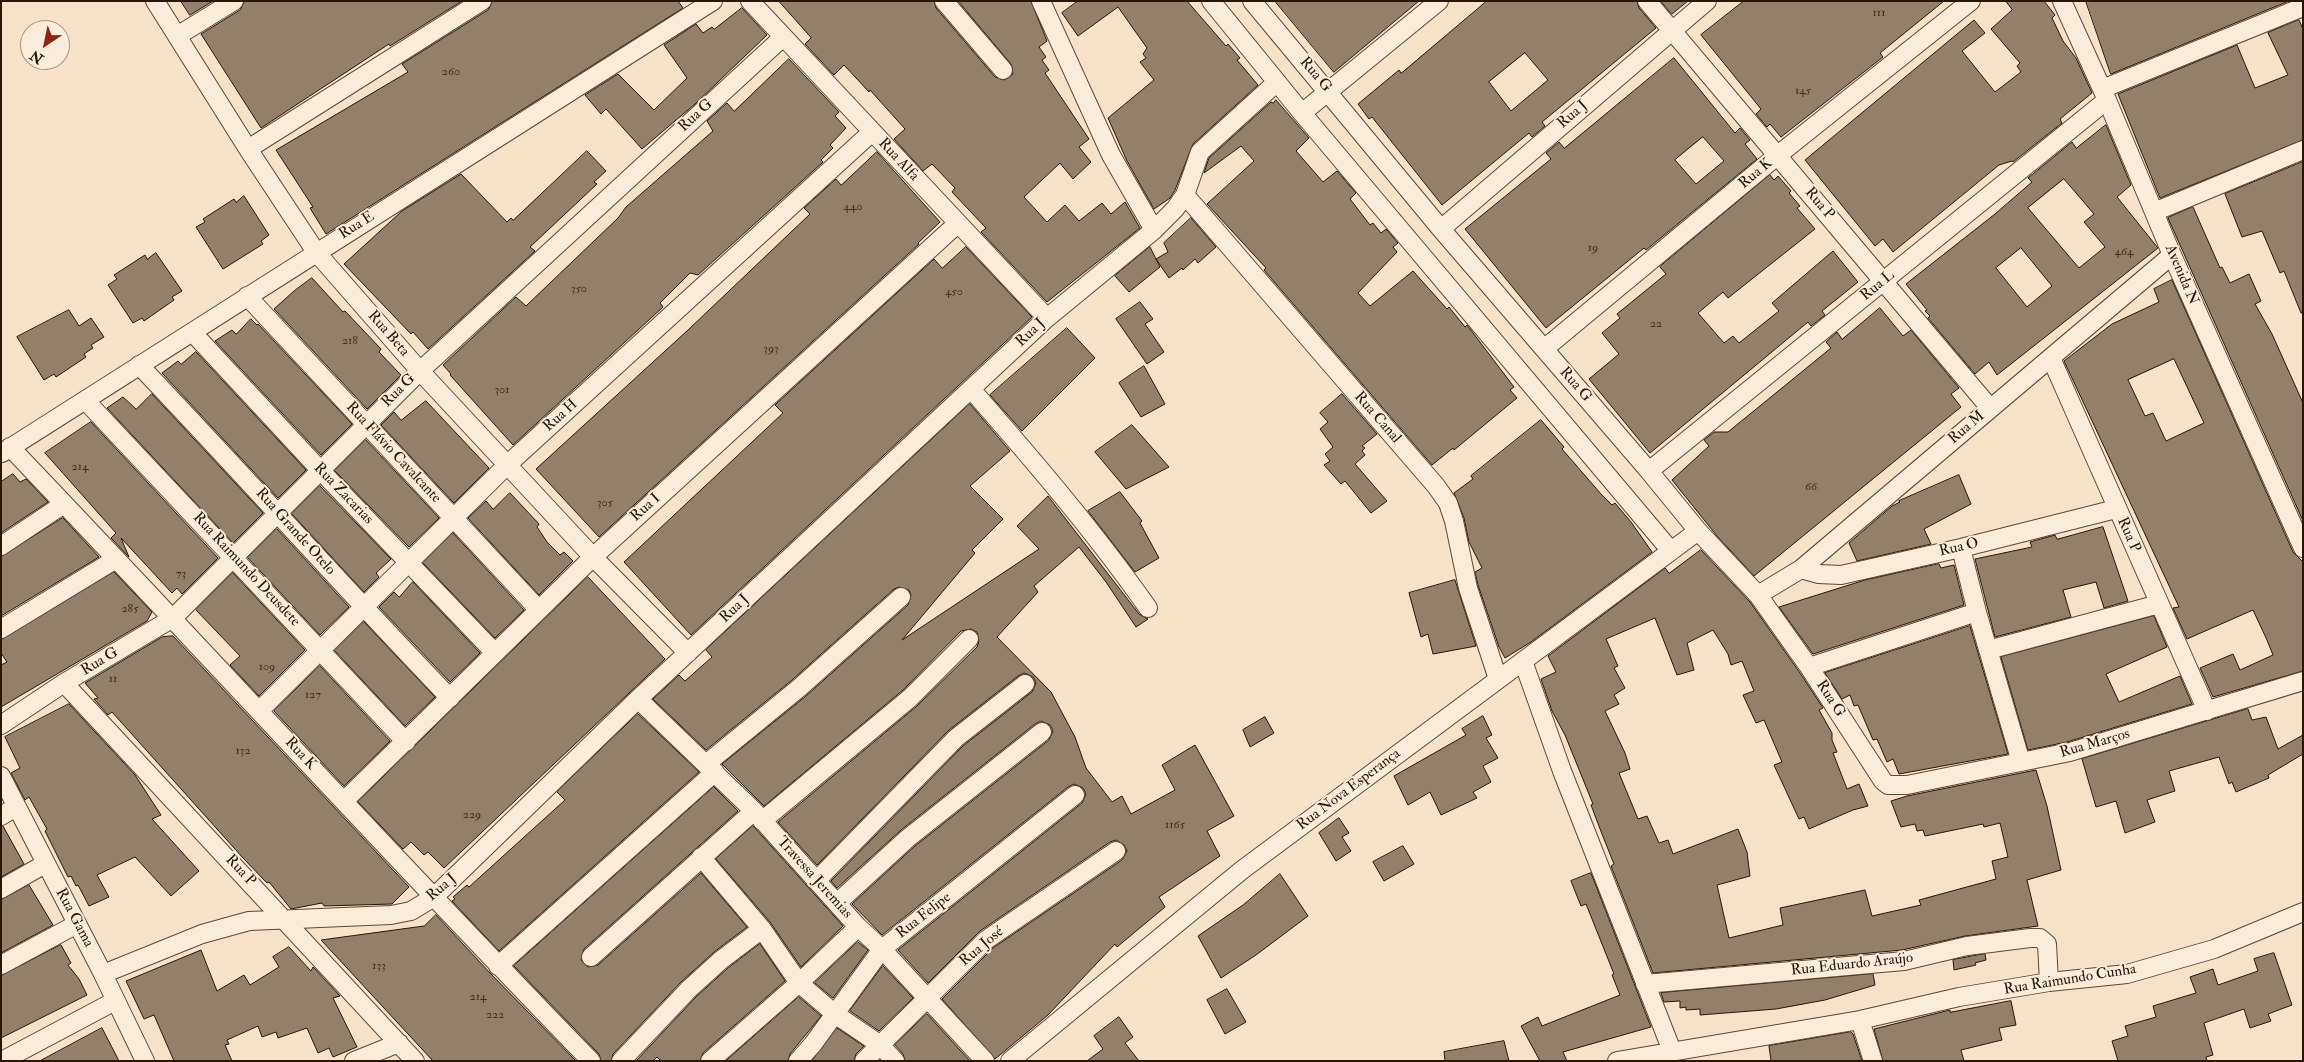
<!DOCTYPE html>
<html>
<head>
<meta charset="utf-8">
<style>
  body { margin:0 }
  #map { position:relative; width:2304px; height:1062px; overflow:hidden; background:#f6e2c7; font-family:"IM FELL Double Pica",serif }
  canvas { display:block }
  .frame { position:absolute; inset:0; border:2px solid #281607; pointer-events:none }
  .north { position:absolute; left:20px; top:20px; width:50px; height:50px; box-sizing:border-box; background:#f9ecdb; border:1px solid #a59686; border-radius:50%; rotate:214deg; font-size:14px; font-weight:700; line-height:20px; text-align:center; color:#281607 }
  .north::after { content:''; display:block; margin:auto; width:18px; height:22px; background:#8f2418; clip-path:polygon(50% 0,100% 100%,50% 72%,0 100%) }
</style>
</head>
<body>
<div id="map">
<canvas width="2304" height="1062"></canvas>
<div class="frame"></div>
<div class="north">N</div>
</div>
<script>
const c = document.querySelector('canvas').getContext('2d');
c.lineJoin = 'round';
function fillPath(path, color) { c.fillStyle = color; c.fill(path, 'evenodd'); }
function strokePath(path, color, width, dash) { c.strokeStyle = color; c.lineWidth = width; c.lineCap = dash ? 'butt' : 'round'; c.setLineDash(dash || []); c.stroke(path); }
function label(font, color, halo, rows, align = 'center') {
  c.font = font + ' "IM FELL Double Pica",serif'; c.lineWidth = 4; c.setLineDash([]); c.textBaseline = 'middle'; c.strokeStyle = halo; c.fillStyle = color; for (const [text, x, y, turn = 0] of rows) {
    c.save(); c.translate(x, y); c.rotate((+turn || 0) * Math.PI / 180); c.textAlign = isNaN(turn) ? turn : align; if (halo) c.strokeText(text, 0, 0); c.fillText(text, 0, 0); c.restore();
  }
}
const building = new Path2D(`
  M181,1h32l-23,14z
  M245,1h217l-72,45 -1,-2 -128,84 -60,-94 39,-24z
  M493,1h185l5,7 -357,226 -16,-26 3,-1 -37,-57 132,-78 -6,-8 86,-54z
  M779,1h155l2,7 59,69 9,3 9,-6 -2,-10 -53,-63h73l16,40 -8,6 7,10 -4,3 7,10 -4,3 44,66 -10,8 12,15 -18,17 -13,-16 -36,34 23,25 18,-17 14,16 23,-18 9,11 14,-12 15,26 -93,74 -66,-70 5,-4 -34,-36 3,-4 -23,-24 -9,7 -29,-32 11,-10 -35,-39 -1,2 -25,-27 -10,10 -29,-31 6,-6z
  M1078,1h109l39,45 2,-2 12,14 -3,2 21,25 -65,59 -18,46 -5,8 -16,11 -27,-48 -19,-43 46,-38 -14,-18 6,-4 -3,-4 4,-6 -29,-41 -40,29 -16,-23z
  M1275,1h144l-85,71z
  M1487,1h150l2,7 17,20 -114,94 3,4 -13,11 -3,-4 -87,72 -70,-88 -3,2 -11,-15 41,-34 2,3zM1525,53l23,27 -37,31 -22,-29z
  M1661,1h27l-16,13z
  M1744,1h200l-64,52 3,4 -102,80 -11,-13 -3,3 -11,-13 5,-5 -60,-74z
  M2006,1h38l11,14 -3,3 11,23 13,17 16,35 -32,26 2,4 -49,39 -1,-1 -13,4 -106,87 -10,-13 -8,7 -70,-86 169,-140 11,13 -23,18 33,41 26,-20 -4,-6 3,-3 -29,-34 21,-19z
  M2086,1h203l-178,73z
  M742,8l25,27 -72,69 -53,45 -36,-40 -5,5 -16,-19 33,-21 36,36 33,-32 -23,-33 32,-21 7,9 9,-6 2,2z
  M2299,20l4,9v111l-143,58 -42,-104 119,-49 18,43 33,-13 -20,-42z
  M1674,58l61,75 5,-5 10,12 -5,4 12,15 -111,91 -2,-2 -98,80 -81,-99 86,-70 -5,-6 13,-11 5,6zM1703,137l21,24 -28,23 -21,-24z
  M789,59l50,53 -4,4 11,12 -16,17 3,3 -12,12 2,2 -125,113 -8,-2 -30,30 3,4 -150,138 -63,-70 1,-1 -8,-9 73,-68 10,9 92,-88 8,-11 87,-76 -6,-10 20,-18 7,8z
  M1276,100l33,38 -13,13 27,31 14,-11 19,22 -6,6 20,26 3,-2 8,10 5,-4 12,14 -5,4 4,5 -39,41 12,13 43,-35 34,38 2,-2 16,20 2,-2 47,62 -4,3 7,8 -63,52 -1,-2 -21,17 -168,-195 2,-2 -59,-64 47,-43 -13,-15 -37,27 5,-15 62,-56 2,1z
  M2106,125l25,60 -14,12 41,51 -161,127 -8,-13 -14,12 -47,-56 2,-2 -5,-5 2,-1 -21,-26 89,-70 37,-32 -4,-4 44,-36 4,6zM2064,179l30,35 -10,8 21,25 -26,21 -51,-60zM2021,248l31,38 -25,21 -31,-39z
  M587,151l19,20 -12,11 3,2 -67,63 5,4 -107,98 -15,-17 -2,2 -67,-70 58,-53 59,-37 46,48 4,-4 2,2z
  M877,152l63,70 -22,21 1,1 -320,293 -63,-68 152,-139 122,-116 -6,-6 32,-29 5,6z
  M2303,162v151h-2l-17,-42 -4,2 -18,-42 -20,6 -17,-43z
  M1770,175l4,5 4,-4 13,15 -2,2 11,13 -3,2 18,21 -87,69 -5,-6 -25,21 26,30 9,-7 6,7 40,-32 -7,-8 61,-52 25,31 -36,29 3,4 -14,11 -3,-4 -158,131 -61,-74 30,-25 -17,-21 18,-15 -3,-4 49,-40 -6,-7z
  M244,196l25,39 -8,6 2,3 -40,25 -27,-42 9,-5 -2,-3 31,-20 2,3z
  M2193,207l27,61 2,-1 8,16 19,-9 12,27 -6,3 17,30 31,69v118l-135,-303z
  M1191,218l25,29 -18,16 -3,-4 -12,11 -1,-2 -13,10 -13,-19 12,-7 -4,-9z
  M966,247l66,70 -341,318 -67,-73 159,-149 -8,-8 159,-146 8,9z
  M1150,247l10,20 -31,25 -14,-16z
  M156,253l26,38 -10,6 2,3 -30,21 -2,-3 -9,5 -25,-38 9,-6 -3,-4 31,-20 2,4z
  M312,278l31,34 2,-1 36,38 -2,3 22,23 -34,34 -93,-100 20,-18z
  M2172,280l121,272 10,10v109l-90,26 -13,-29 33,-14 7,16 33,-15 -6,-15 -14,-30 -66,29 -14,-31 6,-1 -115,-246 48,-37 47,-22 -5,-13zM2174,359l30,64 -38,18 -13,-28 -8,3 -17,-36z
  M1140,302l13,17 -8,5 19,28 -17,12 -31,-45z
  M1880,308l23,28 8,-6 48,58 -8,6 10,13 -207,169 -37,-40 -45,-56 37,-34 -5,-6 10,-8h14l103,-84 -5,-6 11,-10 5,7z
  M69,310l10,16 12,-8 13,19 -13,8 2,3 -9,6 2,3 -30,20 -2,-3 -10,6 -27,-43z
  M251,319l6,6 1,-1 94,100 -31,31 -106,-114 17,-11 4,4z
  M1067,328l28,30 -73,73 -32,-36z
  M196,352l110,118 -28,28 -116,-125 16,-12 3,3z
  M1144,366l21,38 -24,13 -22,-34z
  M152,394l111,119 -30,30 -126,-135 16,-11 13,12z
  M1342,394l35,40 -15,12 3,2 -3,3 3,4 -10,9 32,37 -16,12 -26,-32 -4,3 -17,-19 6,-4 -5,-7 8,-7 -13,-18 8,-7 -8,-9z
  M426,401l63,67 -35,35 -73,-78 13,-13 7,8z
  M970,404l40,47 -40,35 33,33 -31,31 3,3 -73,87 137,-91 -22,-23 31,-30 91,118 9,5 -12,8 -30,-45 -27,-35 -45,39 4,6 -41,45 54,55 24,45 11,31 26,34 10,-6 9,18 44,-24 -13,-25 33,-20 39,71 -27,15 13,25 -61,41 6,10 -48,40 -2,-3 -67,71 -53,44 -53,-60 51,-51 129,-88 5,-9 -3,-6 -8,-5 -6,2 -130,89 -52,52 -30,-33 184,-147 4,-9 -3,-6 -9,-4 -6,3 -186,148 -30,-31 63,-58 134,-106 4,-9 -3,-6 -9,-4 -6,3 -134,106 -64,58 -6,-7 132,-135 69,-54 4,-9 -3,-6 -9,-4 -6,3 -69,54 -132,135 -39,-43 139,-116 60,-59 2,-6 -2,-9 -6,-3 -10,2 -58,59 -139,116 -42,-42 84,-68 102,-91 3,-10 -2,-5 -10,-3 -5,2 -102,91 -86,70 -53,-51 26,-24 6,6 27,-24 -6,-7z
  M1541,420l23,27 -2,2 39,45 11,11 3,-2 16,19 21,30 -121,90 -26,16 -6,-11 -21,-62 -3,-13 7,-4 -13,-26 -5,-24 -10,-25 19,-14 -2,-3z
  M91,422l127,136 -36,36 -5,-6 -5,5 -51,-55 8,19 -18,-19 5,-5 -71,-80z
  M1132,425l37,42 -43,22 -31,-37z
  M366,440l73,78 -30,29 -74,-76z
  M13,474l7,8 6,-3 22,23 -47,31v-51z
  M1959,475l12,29 -47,25 7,15 -74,17 -8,-18 43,-37 8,-4 -1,-1z
  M320,486l71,73 -15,14 3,4 -15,15 -72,-78z
  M1120,492l22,29 -2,2 19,35 -24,14 -47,-61z
  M510,493l29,31 -2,3 10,15 13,13 4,-3 9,9 -34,34 -71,-77 18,-17 7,8z
  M63,518l36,39 -98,59v-59z
  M2103,527l25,74 -24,7 -8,-26 -33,8 8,27 -76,20 -20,-78 57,-12 -2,-5 25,-7 2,4z
  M277,529l72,78 -29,28 -72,-77z
  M453,533l71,77 -29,28 -72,-75z
  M1701,550l49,52 50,71 23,35 -4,2 13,23v7l5,12 -4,1 14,36 12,-5 9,22 -15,4 -44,19 -5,-12 -5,2 -25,-54 8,-3 -18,-42 -8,3 -13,-28 11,-4 -12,-30 -11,4 -3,-11 -15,-24 -26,13 7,27 -17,5 -22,-57 -49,21 12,27 -4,2 11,20 -11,7 5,9 -14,7 20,42 5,16 -11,4 19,46 9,-3 12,27 9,-3 5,14 65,-25 9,23 3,24 -33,9 12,53 54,-13 -3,-17 85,-18 7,26 49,-11 -2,-5 77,-21 -4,-18 16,-4 -8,-34 -16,4 -1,-3 -58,12 -2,-6 -6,1 -2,-7 -14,3 -10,-26 16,-5 129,-26 11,36 14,64 -34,10 11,46 -73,10 -63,14 -249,23 -42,-107 3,-2 -12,-30 -11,-29 2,-1 -28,-69 -13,-24 -11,-32 15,-7 -8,-16 117,-88 4,5z
  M1939,564l2,4 13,-3 10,40 -151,49 -34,-47 86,-27z
  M114,572l38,40 -5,9 -146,86v-42l6,-3 -6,-9v-13z
  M233,573l72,77 -46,46 -29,-31 10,-9 -44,-46z
  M588,577l77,82 -221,209 -16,-16 -4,3 -13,-13 -8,7 -45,-47z
  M1455,580l21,66 -43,8 -5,-20 -7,3 -12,-44z
  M413,582l67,71 -30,29 -71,-75 15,-15 5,5z
  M2154,616l13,31 -61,27 13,28 61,-26 12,28 -125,38 -39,8 -27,-93z
  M364,622l71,75 -30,29 -70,-75z
  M1970,626l38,128 -109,20 -6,-15 -6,3 -10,-23 -4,1 -15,-35 -4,1 -4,-11 -8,4 -17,-26z
  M173,636l236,251 -17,17 -68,2 -2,-3 -31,6 -22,-27 -2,1 -24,-25 -131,-146 -4,3 -14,-16 4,-1 -13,-15 77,-46z
  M320,666l70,75 -46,45 -70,-75z
  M69,704l66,71 26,40 -9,4 47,52 -28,25 -36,-39 -38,18 12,22 -20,9 -11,-21 -2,1 -5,-10 -3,1 -23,-46 2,-2 -18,-32 -4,3 -14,-27 9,-5 -15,-31z
  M2248,709l4,11 14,-3 12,32 25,-14v19l-35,21 1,3 -33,14 -4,-10 -3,2 -10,-27 -50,14 6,20 -28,9 8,22 -30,11 -9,-32 -20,6 -14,-48z
  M638,714l61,58 -200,179 -47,-50 3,-2 -2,-2 14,-12 2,2 96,-87 -8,-8z
  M1483,716l9,19 -6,3 12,20 -15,8 8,16 -18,10 4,6 -36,17 -11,-23 -22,13 -14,-29 72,-41 -4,-6z
  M1265,717l9,16 -24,14 -7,-17z
  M714,787l24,24 -154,138 -3,11 7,7 10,-2 103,-92 46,54 -33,25 -33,30 -68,72 -2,7h-10l-2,-7 -85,-88z
  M1339,818l10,15 -7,4 9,14 -15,10 -17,-28z
  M3,826l21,38 -23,13v-50z
  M753,826l90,100 -42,41 -31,-45 -54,-63z
  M1403,846l11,18 -30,17 -11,-19z
  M1591,873l60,154 -88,25 4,9h-27l-19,-35 17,-9 4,9 78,-31 -8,-20 2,-1 -28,-70 -5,2 -10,-25z
  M1280,874l28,42 -52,39 -35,23 -23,-42 45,-31z
  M29,885l24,40 -52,28v-53z
  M436,915l54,58 86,88h-143l-112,-121 103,-14z
  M858,942l10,8 -35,48 -18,-15z
  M760,944l25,37 -82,72 -3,8h-39l-4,-4 -4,4h-17l60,-64 32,-29z
  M61,945l10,18 -3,2 11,14 8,16 -86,43v-62z
  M289,947l22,24 2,-4 27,29 -7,2 24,49 -24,10 -4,-9 -11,5 -11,-25 -29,10 -2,-6 -14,5 -4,-11 -31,14 2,4 -4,1 7,16h-58l-20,-46 -10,4 -18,-38 75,-31 16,41 27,-16 6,10 29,-18 -6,-10z
  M2274,953l18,52 -24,9 3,7 -21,7 -6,-19 -40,14 9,32 -7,2 1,4h-89l-6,-20 16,-5 -3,-10 31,-9 -3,-11 43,-13 -6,-16 23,-8 5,16 40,-14 -4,-12z
  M1985,954l1,6 -11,3 1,2 -22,5 -1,-10z
  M883,966l30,32 -34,33 -29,-20z
  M1873,974l2,11 -50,15 -49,9 -76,6v-6l-14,1v-3l-6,1v-7l-16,1 -3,-9z
  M1227,989l19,33 -21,12 -18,-34z
  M799,997l22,19 -31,38 -2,7h-62z
  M2011,1001l5,24 -17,3 3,12 -41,10 3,11h-81l-9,-32 76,-19v2z
  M927,1014l43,47h-65l-2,-7 -8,-9z
  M1119,1017l14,20 -8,6 14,18h-52l16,-12 -9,-13z
  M102,1028l17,33h-79z
  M837,1028l27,18 -8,8 -2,7h-42z
  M1851,1032l2,2 9,27h-91l-2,-15z
  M1504,1041l5,20h-64l-1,-9z`);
const street = new Path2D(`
  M155,1l93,148 68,103 104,119 173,186 95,96
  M750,1l297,317
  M944,1l59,69
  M1041,1l70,154 43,75
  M1211,1l91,112 369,438
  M1252,1l189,228 208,242 49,60 60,64 51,72 74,114 5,4h19l163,-33 233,-71
  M1647,1l343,407
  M2062,1l45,99 65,155 131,293
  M177,36l57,-35
  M2102,89l201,-82
  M1302,113l137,-112
  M248,149l234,-148
  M1185,195l251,291 12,17 6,18 14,67 30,91
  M2154,212l149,-62
  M1441,229l266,-228
  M247,296l292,314
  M193,333l128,138 174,182
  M1544,349l234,-194 193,-154
  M2051,358l156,353
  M139,365c105,110 206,224 311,333
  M971,389c62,71 123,142 177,219
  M85,400l321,342
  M10,447c195,204 384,412 581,614
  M2,453l711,-452
  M1649,471l458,-371
  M1,546l63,-42
  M1961,548l16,64 44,150
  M1801,569l18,5 22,1 120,-27 155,-39
  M1758,595l43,-26 371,-314
  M1,629l115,-70
  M1988,650l171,-46
  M1523,661l39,110 110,280
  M1809,667l168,-55
  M64,683l351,378
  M638,699l116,112 104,116 24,22 103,112
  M260,710l247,-245 365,-333
  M1,725l63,-42 109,-65 247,-247 363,-334
  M706,764l93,-76 102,-91
  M1,776l102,198 42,87
  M344,801l249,-244 364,-333
  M1,816l15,-9
  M762,821l148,-123 59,-59
  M701,857l61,72 37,54 36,31 44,30 16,17
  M817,880l139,-142 69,-54
  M1,889l44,-25
  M837,903l71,-65 134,-106
  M591,957l163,-146
  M1,965l76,-41
  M498,966l217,-194
  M103,974l99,-40 47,-13 142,-6 20,-4 23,-14 204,-198 409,-381 107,-88 21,-21 10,-14 15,-43 77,-70
  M1645,984l259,-23 63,-15 63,-8h10l7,6 2,38
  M1860,1020l13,41
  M2,1061l113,-60
  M354,1061l45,-18
  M621,1061l68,-72 32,-29 41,-31
  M710,1061l89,-78 59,-56
  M798,1061l15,-17 69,-95 193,-154
  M864,1061l122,-121 130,-89
  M1010,1061l232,-191 456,-339
  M1617,1061l243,-41 99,-23 90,-15 78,-8 87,-25 89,-37`);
const numberNames = [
  ["111",1879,13],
  ["260",451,72],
  ["145",1803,91],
  ["440",853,207],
  ["19",1593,248],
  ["464",2124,252],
  ["350",579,289],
  ["450",954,292],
  ["22",1656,324],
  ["218",350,341],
  ["393",771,349],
  ["301",502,390],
  ["214",80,467],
  ["66",1811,487],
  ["305",605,503],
  ["73",181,574],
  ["285",130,609],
  ["109",267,667],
  ["11",113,679],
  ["127",313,695],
  ["132",243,751],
  ["229",472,815],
  ["1165",1175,825],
  ["133",379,966],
  ["214",478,997],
  ["222",495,1015]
];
const streetNames = [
  ["Rua G",1315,75,50],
  ["Rua J",1573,115,-41],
  ["Rua G",696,116,-43],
  ["Rua Alfa",898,160,47],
  ["Rua K",1756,174,-40],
  ["Rua P",1819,204,50],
  ["Rua E",357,226,-32],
  ["Avenida N",2181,275,67],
  ["Rua L",1878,286,-39],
  ["Rua J",1031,333,-43],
  ["Rua Beta",388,334,49],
  ["Rua G",1575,385,49],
  ["Rua G",399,391,-45],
  ["Rua H",561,416,-42],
  ["Rua Canal",1377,418,49],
  ["Rua M",1967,428,-40],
  ["Rua Flávio Cavalcante",393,453,47],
  ["Rua Zacarias",343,494,46],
  ["Rua I",646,508,-42],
  ["Rua Grande Otelo",295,532,48],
  ["Rua P",2128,535,66],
  ["Rua O",1959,548,-13],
  ["Rua Raimundo Deusdete",246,570,47],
  ["Rua J",735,609,-43],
  ["Rua G",100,662,-31],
  ["Rua G",1830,699,57],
  ["Rua Marços",2095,744,-16],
  ["Rua K",300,754,47],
  ["Rua Nova Esperança",1349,790,-37],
  ["Rua P",240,871,47],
  ["Travessa Jeremias",814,878,48],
  ["Rua J",442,888,-40],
  ["Rua Felipe",924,916,-38],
  ["Rua Gama",74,918,62],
  ["Rua José",982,947,-40],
  ["Rua Eduardo Araújo",1852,965,-6],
  ["Rua Raimundo Cunha",2070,980,-9]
];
fillPath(building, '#93806b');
strokePath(building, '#281607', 1);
strokePath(street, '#5c4937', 20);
strokePath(street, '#f9ecdb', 18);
label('12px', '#433020', null, numberNames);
label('15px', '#281607', '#f9ecdb', streetNames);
</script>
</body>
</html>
